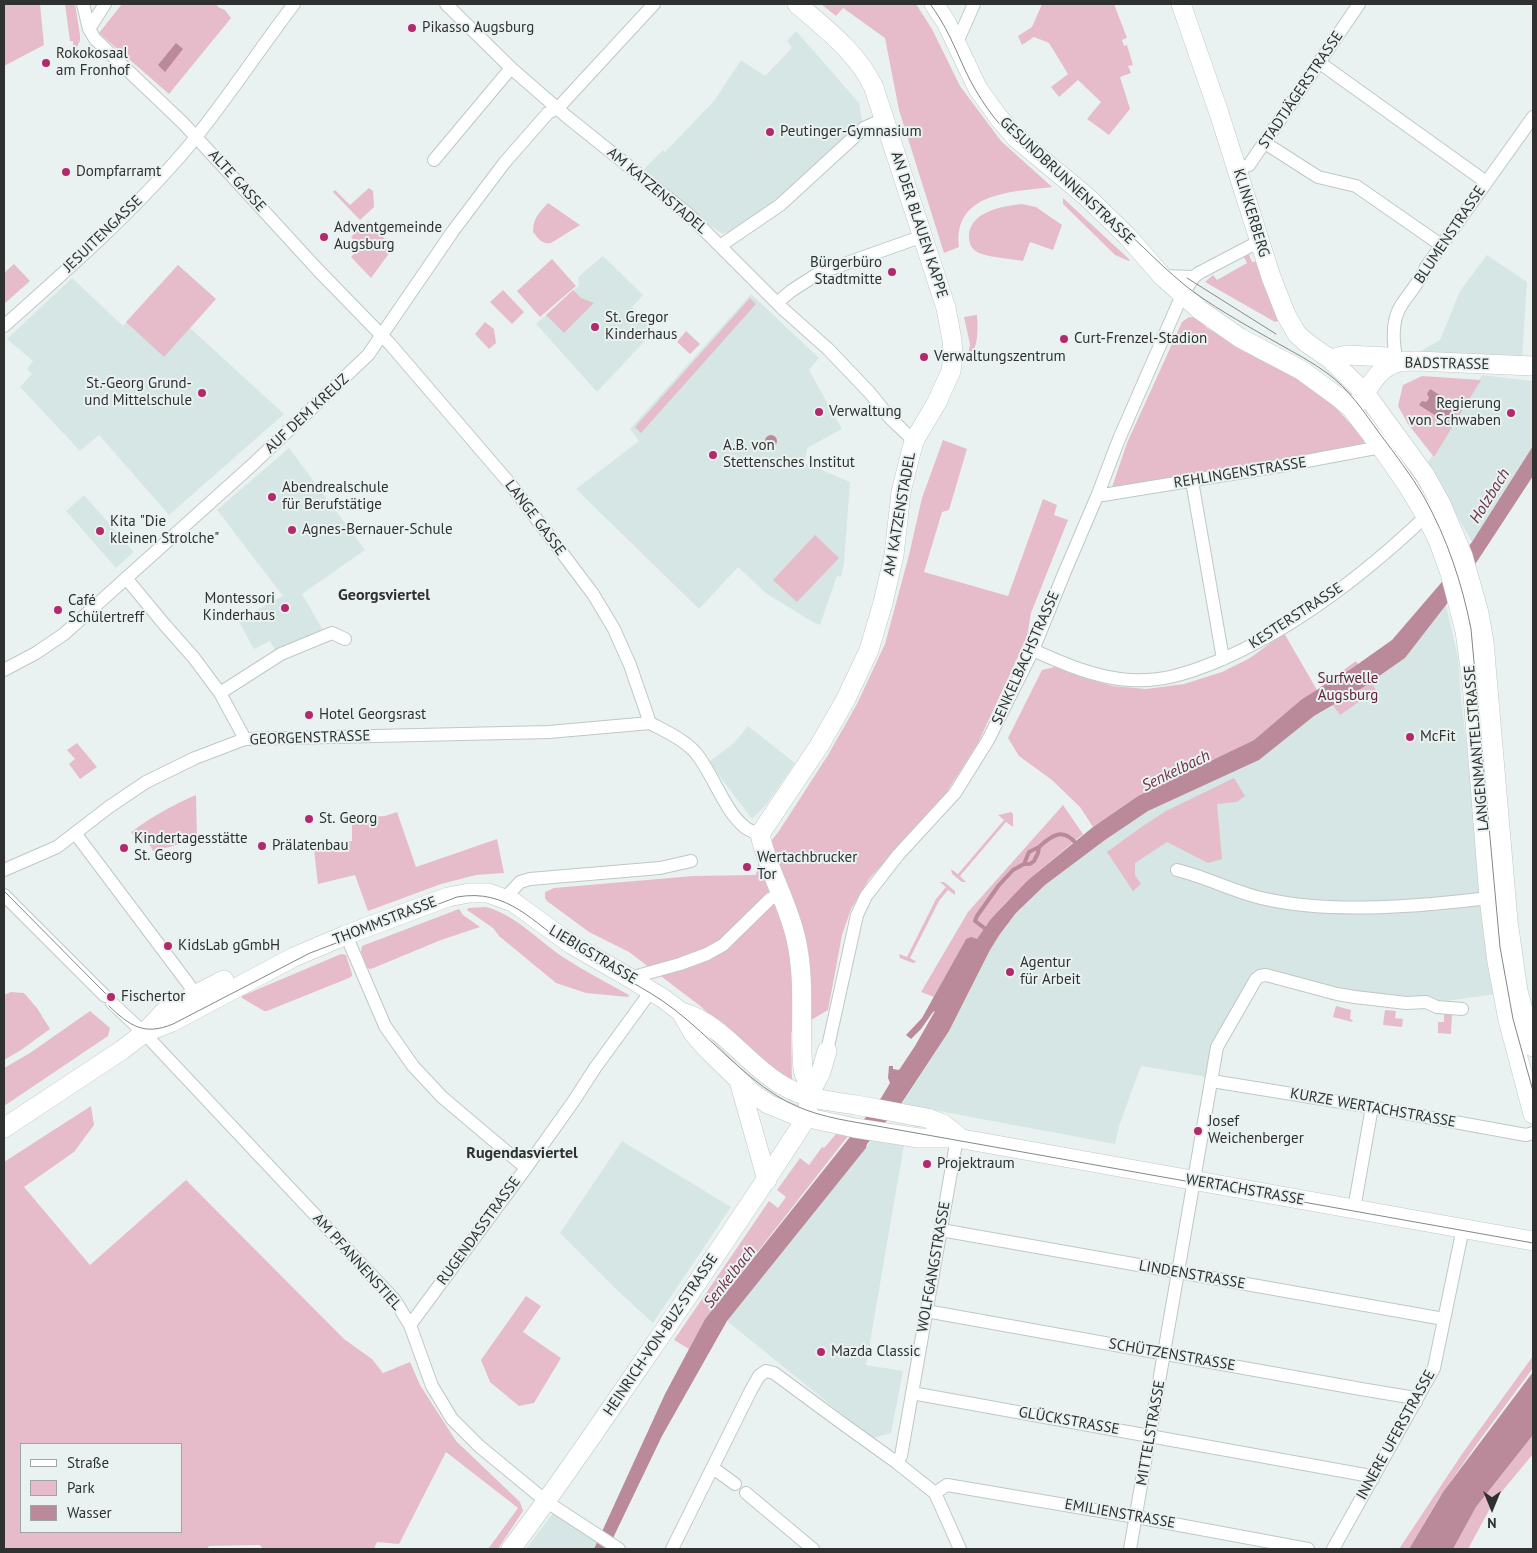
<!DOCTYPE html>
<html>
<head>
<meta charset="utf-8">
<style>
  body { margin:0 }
  #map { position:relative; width:1537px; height:1553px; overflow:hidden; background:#eaf2f1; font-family:"PT Sans",sans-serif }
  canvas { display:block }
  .frame { position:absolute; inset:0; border:5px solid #2e3130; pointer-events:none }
  .legend { position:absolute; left:20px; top:1443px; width:162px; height:90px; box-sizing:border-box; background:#eaf2f1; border:1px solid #9fa5a4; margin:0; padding:6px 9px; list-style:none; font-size:15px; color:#2e3130 }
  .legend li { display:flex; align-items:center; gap:10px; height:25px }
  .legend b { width:25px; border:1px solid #9fa5a4 }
  .north { position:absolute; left:1467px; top:1483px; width:50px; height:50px; -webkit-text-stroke:4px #eaf2f1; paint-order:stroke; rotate:180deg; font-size:14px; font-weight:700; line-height:20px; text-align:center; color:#2e3130 }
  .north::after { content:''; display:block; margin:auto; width:18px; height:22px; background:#2e3130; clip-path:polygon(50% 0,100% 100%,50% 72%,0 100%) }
</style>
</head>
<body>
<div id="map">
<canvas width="1537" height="1553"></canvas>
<div class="frame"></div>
<ul class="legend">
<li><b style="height:6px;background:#fff"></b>Straße</li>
<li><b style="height:14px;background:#e6bcca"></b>Park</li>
<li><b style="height:14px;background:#ba899a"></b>Wasser</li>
</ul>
<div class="north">N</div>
</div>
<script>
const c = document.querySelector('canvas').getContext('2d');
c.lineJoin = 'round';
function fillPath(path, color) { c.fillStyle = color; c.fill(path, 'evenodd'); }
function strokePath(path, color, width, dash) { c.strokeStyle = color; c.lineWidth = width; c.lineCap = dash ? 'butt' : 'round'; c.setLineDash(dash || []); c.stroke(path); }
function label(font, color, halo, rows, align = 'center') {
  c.font = font + ' "PT Sans",sans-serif'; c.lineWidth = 4; c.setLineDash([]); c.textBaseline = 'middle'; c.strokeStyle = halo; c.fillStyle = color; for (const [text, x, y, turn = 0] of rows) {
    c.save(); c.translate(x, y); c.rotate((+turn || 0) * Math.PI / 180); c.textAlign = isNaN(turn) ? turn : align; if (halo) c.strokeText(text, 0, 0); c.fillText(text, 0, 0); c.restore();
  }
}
const built = new Path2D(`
  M796,31l63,72 3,17 3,3 -78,71 -57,41 -4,-3 -3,2 -23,-15 -56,-50 19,-19 2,2 49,-51 27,-41 24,16 27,-28 -5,-7z
  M1487,255l40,27 -5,78 -103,-8 21,-12 20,-49z
  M603,256l40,39 -11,12 23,23 -58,62 -61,-68 43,-39 -1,-8z
  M178,265l38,34 -26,29 94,86 -115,101 -70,-80 -19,16 -60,-64 12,-13 -5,-5 6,-8 -26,-22 65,-61 51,48z
  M751,294l68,64 -10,12 33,59 -35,19 -2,15 45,19 -6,81 -3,14 -4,-1 -17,49 -7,-3 -46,-28 -29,-27 -39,42 -123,-120 63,-48 -9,-12z
  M1482,375l51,6v65l-61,96 -45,-78z
  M289,448l76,102 -63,44 21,36 -47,21 -6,-10 -16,8 -16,-29 45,-24 -66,-86z
  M84,495l50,57 -18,16 -50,-57z
  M1446,605l12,53 3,39 35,297 -65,9 -171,-27 -53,101 -66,-11 -22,60 -4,18 -213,-40 47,-73 41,-81 10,-16 17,-21 28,-28 60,-45 43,-29 111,-51 55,-44 48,-28 43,-30z
  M748,726l47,37 -29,42 -14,14 -43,-57 25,-19z
  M872,1139l32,6 -38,220 37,6 -12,62 -18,5 -19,-14 -127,-103 139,-173z
  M622,1141l109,66 -78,116 -35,-32 -58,-58z
  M553,1513l55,36h-82z`);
const green = new Path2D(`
  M4,4h36l4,41 -40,21z
  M65,4h10l5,31v5l-6,15 -1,-14h-3z
  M122,4h94l2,3 7,3 6,8 -62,76 -70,-61z
  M821,4h95l16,25 28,57 41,55 51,46c-40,5 -99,5 -93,60l-15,6 -45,-143 -14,-72 -42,-30 -7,8z
  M1042,4h72l13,34 -5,2 2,6 3,-1 6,20 -5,1 3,7 -11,4 10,32 -21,26 -22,-16 14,-17 -23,-22 -19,17 -8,-10 17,-13 -19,-31 -15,-6 -12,8 -4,-9 14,-9z
  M369,188l4,3 1,16 -14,13 -27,-28 2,-2 15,15z
  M1063,198l67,62 -1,1 -14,-6 -52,-51z
  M548,203l32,22 -29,18c-9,2 -13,-5 -18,-11 0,-14 6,-19 15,-29z
  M1022,204l14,3 26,18 -9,25 -23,-8 -7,19c-12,-2 -37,-4 -46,-9 -5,-3 -7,-7 -8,-13 -2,-27 33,-33 53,-35z
  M368,221l25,27 -22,30 -20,-21 9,-10 -9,-10z
  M1248,252l4,10 7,-1 22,59 -6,2 -70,-40 8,-7 4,5 30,-17 -4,-8z
  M552,259l24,27 -36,31 -23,-26z
  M14,264l16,17 -26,23v-31z
  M178,265l38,34 -52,58 -38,-35z
  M503,290l21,22 -12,12 -22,-22z
  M573,290l8,8 13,5 -30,30 -18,-18z
  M750,298l6,6 -115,129 -6,-6z
  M977,315c1,12 2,35 -9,41l2,-12 -6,-27z
  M1189,317l8,1 10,10 46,26 40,20 38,29 33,35v5l-3,3 -161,29 -88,12 15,-44 55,-121z
  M485,322l9,7 2,14 -7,6 -14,-15z
  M686,331l14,13 -10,10 -13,-12z
  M1422,376l59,4 -47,77 -26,-33 -10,-18 5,-21z
  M943,440l24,9 -18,61 -7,2 -18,60 84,24 35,-97 14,6 -3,10 14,5 -37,93 -4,24 -49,106 -35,55 -74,81 -18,30 -9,26 -14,75 -37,22 1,50 -28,-18 -65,-59 -70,-53 -40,-20 -42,-31 -2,-3v-6l9,-4 139,-12 63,-1 4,-20 19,-24 49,-76 29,-51 28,-60 24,-89 13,-57z
  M815,535l24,23 -42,44 -24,-22z
  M1284,633l33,57 -15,9 -48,41 -116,56 -45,31 -13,-20 -28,-27 -33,-24 -11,-18 34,-68 13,-3 29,11 29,8 33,3 38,-5 38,-12 28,-14z
  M1356,661l20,29 -36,25 -20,-28z
  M77,743l20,24 -17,12 -11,-15 6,-5 -8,-9z
  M1234,778l11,18 -8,6 -20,2 5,55 -14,4 -41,-21 -32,21v12l6,9 -8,7 -26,-39 33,-24 26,-17z
  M196,795l1,46 -9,-1 -15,6 -20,5c-3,-7 -6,-10 -14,-8l-8,-11c21,-15 41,-27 65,-37z
  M1063,805l20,29 -55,46 -51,59h-11l-32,58 -13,-5 47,-80z
  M397,812l19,55 81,-28 7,34 -28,2 -35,9 -73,27 -13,-36 -37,9 -4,-34 30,2 -1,-11h9v-23l8,4 4,-5 21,-1z
  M1011,812l2,2v13l-7,-5 -46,54 6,6h-4l-10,-8 -1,-5 7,5 46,-54 -6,-5z
  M940,882h4l11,9v4l-7,-5 -9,11 -29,57 7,4 -4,1 -13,-5 -1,-4 8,3 29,-58 10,-12z
  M486,907c32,9 52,34 80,52 20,13 42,24 63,36l-1,2 -42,-4 -30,-10 -57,-47 -6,-8 -26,-18 1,-2z
  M459,909l4,6 17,12 -39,13 -70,29 -4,-1 -6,-16 1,-6z
  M341,954l5,1 6,19v2l-3,2 -82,33h-3l-22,-13v-2z
  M11,992l13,1 13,15 13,21 -29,21 -17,10v-65z
  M1336,1006l15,4 -1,9 3,1 -1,2 -19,-5z
  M1385,1010l11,1 -1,7 8,1 -1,8 -19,-2z
  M90,1011l20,17 -2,8 -104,70v-38l26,-15z
  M1444,1013h8l-1,21 -13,-1v-11h6z
  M91,1106l3,19 -20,27 -50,35 66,78 96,-85 158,159 28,20 11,14 27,-11 10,23 36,56 64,61 3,9 -25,38h-10l30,-41 -72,-56 -47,92 -22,-2 -3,7h-111l-3,-4 -51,1 -2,3h-203v-387zM21,1444h160v88h-160z
  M836,1134l12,2 -143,183 -16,30 -15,-9 95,-139 9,7 8,-11 -9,-7 23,-32 9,7 13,-18 2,1z
  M526,1296l15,10 -18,26 38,26 -27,45 -15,3 -29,-24 -9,-22z
  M1533,1356v12l-54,73 -40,57 -30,51h-10l63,-95z
  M1533,1435v19l-39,47 -26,48h-15l23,-42z`);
const water = new Path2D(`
  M176,43l7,6 -18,23 -7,-7z
  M1430,389l29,18 -10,17 -30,-19 3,-4 4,1 2,-2 1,-3 -2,-3z
  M765 441a6 6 0 1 1 12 0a6 6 0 1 1-12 0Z
  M1533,446v30l-55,84 -32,45 -41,53 -43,30 -48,28 -55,44 -111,51 -43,29 -60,45 -29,28 -16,21 -10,16 -41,81 -48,73 -34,40 -1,4 -139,173 -65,115 -48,100 -3,13h-17l71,-155 40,-75 176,-221 9,-15 -2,-5 1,-12h4v3l6,1 16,-24 20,-35 -2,1 -12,17 -10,10 -5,-4 16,-17 44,-79 5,-2 6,2 14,-20 37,-39 65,-53 45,-31 116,-56 48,-41 49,-30 41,-29 49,-57 31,-41z
  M1533,1372v63l-57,72 -23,42h-44l34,-57z`);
const stream = new Path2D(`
  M1024,864l5,-12 10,-5
  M987,930l-12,-9 2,-5 22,-31 14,-15 11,-6h6l4,-3 4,-8 1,-6c14,-13 25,-20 39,-1`);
const street = new Path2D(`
  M83,4l6,25 16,-25
  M446,4l65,64 55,48 122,98 95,95 45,40 42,44 20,25 24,23
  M89,29l6,10 89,85 134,146 72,74 121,141 82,109 21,35 16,36 20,58
  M955,41l3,-1 16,-36
  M1320,63l166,119
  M1265,143l53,34 38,9 85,59
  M434,160l77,-92
  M1237,169l12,-4 110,-161
  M720,246l60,-41 84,-77 20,-9
  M1162,276l32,1
  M777,303l14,-12 28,-18 104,-37
  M4,326c64,-57 129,-114 184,-179 38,-46 70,-96 106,-143
  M1397,362c-4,-18 -6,-42 5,-58 9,-13 18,-23 24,-37l107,-150
  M1192,481l31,178
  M1098,494l5,1 177,-29 101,-19
  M126,578l38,46 30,34 26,35 25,46
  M1033,650c31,14 63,28 97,30 32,2 59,-7 88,-19 78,-33 147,-87 208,-145
  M4,670l32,-17 28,-19 187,-168 117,-111 85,-124 52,-69 43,-49 10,-5 96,-104
  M220,693l61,-39 51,-21 13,6
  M650,723c15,8 33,16 45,29 18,21 30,61 51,76 4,3 10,4 14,6
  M75,833l121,161
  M4,870l53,-23 52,-40 37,-25 49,-24 50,-19 304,-7 101,-9
  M1177,870c29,7 55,21 84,28 69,17 164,8 235,-1
  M4,895l101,101
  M505,898l15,-16 10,-3 130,-11 31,-7
  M346,935l39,91 28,40 29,31 84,71
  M630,978l50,-14 27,-10 16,-9 47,-46 12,-5
  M112,1003l32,30 250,266 16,26 22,61 20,33 27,27 68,56 72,47
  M827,1051l30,-136 9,-19 32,-41 57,-62 33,-53 45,-90 30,-74 35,-82 21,-55 63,-144 12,-18 5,-4 61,-32
  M1212,1081l160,26 154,28 7,-2
  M1354,1209l18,-102
  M941,1230l503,89
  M926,1311l435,78 48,8 7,5
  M410,1325l116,-157 47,-66 22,-34 56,-77
  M912,1393l453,82 8,4
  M896,1462l5,-6 56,-318
  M713,1468l22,16
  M746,1493l67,56
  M935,1493l12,-8 189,32 172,32
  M672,1549l79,-159 8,-14 7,-5 8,2 65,48 57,41 39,31 25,56
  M1130,1549l87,-502 39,-68 4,-3 6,-1 71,19 18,3 51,6 20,-1 11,5 25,2
  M1333,1549l101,-181 29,-140`);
const secondary = new Path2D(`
  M797,4c29,25 61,49 77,84l72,220 6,32 1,16 -2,15 -14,31 -23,39 -5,19 -8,32 -7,63 -11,48 -14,47 -23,49 -27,47 -59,88c7,35 28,68 36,105 10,43 3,87 7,130 1,7 6,14 8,22
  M934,4l12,18 32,67 21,29 17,20 71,59 41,40 34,39 38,34 40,28 61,32 37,27 13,11 30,39 27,39 18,30 12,24 12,33 15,58 7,52 17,215 8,64 11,58 25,94
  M1181,4l38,109 52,164 15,38 11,19 10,9 23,16 35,34 60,82 16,29 22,52 16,57 5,29 24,279 10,70 15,56
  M1330,359l17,-4 40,2 10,5
  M1357,403c13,-14 19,-34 39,-40 6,-2 13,-2 20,-2l117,5
  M681,1012c41,11 66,53 101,73 23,14 49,16 74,20 24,4 47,9 71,13l16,6 14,11v3
  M144,1033l28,-11 122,-65 52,-22 102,-38 21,-4h19l25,9 58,42 59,34 34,21 17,13 12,21 13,15 45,44 17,12 27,11 60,13 64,10h38l576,103
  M739,1081l28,99
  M4,1128l118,-78 22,-17 22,-23 58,-30
  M511,1549c46,-61 88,-123 131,-186 55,-80 109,-159 161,-240l4,-10 4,-22 10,-19 6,-21`);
const tram = new Path2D(`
  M930,4c16,21 25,44 36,68 12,25 29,50 50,69 30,28 65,51 96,78 29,24 53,52 83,74 27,19 56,35 84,51 16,9 33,18 48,29 22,16 37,39 53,61 15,20 31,41 44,63 23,41 38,86 47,132l29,318 13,72 20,72
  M1187,278l89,56
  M4,891l102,103
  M109,1006c21,20 35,30 64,18l137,-71 147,-56c51,-9 76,26 114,51 34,22 72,37 104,62 35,27 65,63 102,86 26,16 53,22 83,27l673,120`);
const markers = [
  [412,28,5,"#b22a6c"],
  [46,63,5,"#b22a6c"],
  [770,132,5,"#b22a6c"],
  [66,172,5,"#b22a6c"],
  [324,237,5,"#b22a6c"],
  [892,272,5,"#b22a6c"],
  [595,327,5,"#b22a6c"],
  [1064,339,5,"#b22a6c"],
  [924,357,5,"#b22a6c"],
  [202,393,5,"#b22a6c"],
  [819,412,5,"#b22a6c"],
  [1511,413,5,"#b22a6c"],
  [713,455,5,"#b22a6c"],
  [272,497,5,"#b22a6c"],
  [292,530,5,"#b22a6c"],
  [100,531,5,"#b22a6c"],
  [285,608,5,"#b22a6c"],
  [58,610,5,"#b22a6c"],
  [309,715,5,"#b22a6c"],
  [1410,737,5,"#b22a6c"],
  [309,819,5,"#b22a6c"],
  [262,846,5,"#b22a6c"],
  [124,848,5,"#b22a6c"],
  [747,867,5,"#b22a6c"],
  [168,946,5,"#b22a6c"],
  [1010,972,5,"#b22a6c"],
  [111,997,5,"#b22a6c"],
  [1198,1131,5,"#b22a6c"],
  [927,1164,5,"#b22a6c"],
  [821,1352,5,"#b22a6c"]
];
const poiNames = [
  ["Pikasso Augsburg",422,28],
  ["Rokokosaal",56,54],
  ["am Fronhof",56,71],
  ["Peutinger-Gymnasium",780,132],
  ["Dompfarramt",76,172],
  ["Adventgemeinde",334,228],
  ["Augsburg",334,245],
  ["Bürgerbüro",882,263,"right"],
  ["Stadtmitte",882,280,"right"],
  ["St. Gregor",605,318],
  ["Kinderhaus",605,335],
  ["Curt-Frenzel-Stadion",1074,339],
  ["Verwaltungszentrum",934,357],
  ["St.-Georg Grund-",192,384,"right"],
  ["und Mittelschule",192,401,"right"],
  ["Regierung",1501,404,"right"],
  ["von Schwaben",1501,421,"right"],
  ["Verwaltung",829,412],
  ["A.B. von",723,446],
  ["Stettensches Institut",723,463],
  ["Abendrealschule",282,488],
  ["für Berufstätige",282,505],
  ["Kita \"Die",110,522],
  ["kleinen Strolche\"",110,539],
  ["Agnes-Bernauer-Schule",302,530],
  ["Montessori",275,599,"right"],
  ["Kinderhaus",275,616,"right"],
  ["Café",68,601],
  ["Schülertreff",68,618],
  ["Hotel Georgsrast",319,715],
  ["McFit",1420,737],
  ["St. Georg",319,819],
  ["Kindertagesstätte",134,839],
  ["St. Georg",134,856],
  ["Prälatenbau",272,846],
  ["Wertachbrucker",757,858],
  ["Tor",757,875],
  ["KidsLab gGmbH",178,946],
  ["Agentur",1020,963],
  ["für Arbeit",1020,980],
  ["Fischertor",121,997],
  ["Josef",1208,1122],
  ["Weichenberger",1208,1139],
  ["Projektraum",937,1164],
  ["Mazda Classic",831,1352]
];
const streetNames = [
  ["STADTJÄGERSTRASSE",1301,90,-56],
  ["ALTE GASSE",237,181,48],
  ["GESUNDBRUNNENSTRASSE",1067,181,43],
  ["AM KATZENSTADEL",657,191,40],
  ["KLINKERBERG",1251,213,73],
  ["AN DER BLAUEN KAPPE",919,225,72],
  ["JESUITENGASSE",103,234,-44],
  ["BLUMENSTRASSE",1450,235,-56],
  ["BADSTRASSE",1447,364,1],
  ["AUF DEM KREUZ",307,414,-43],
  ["REHLINGENSTRASSE",1240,473,-9],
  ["AM KATZENSTADEL",900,514,-80],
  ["LANGE GASSE",535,518,53],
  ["KESTERSTRASSE",1296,616,-33],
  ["SENKELBACHSTRASSE",1026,658,-66],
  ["GEORGENSTRASSE",310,738,-2],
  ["LANGENMANTELSTRASSE",1477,748,-95],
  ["THOMMSTRASSE",385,921,-21],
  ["LIEBIGSTRASSE",593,955,31],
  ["KURZE WERTACHSTRASSE",1373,1108,10],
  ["WERTACHSTRASSE",1245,1190,10],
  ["RUGENDASSTRASSE",479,1231,-54],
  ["AM PFANNENSTIEL",357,1262,48],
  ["WOLFGANGSTRASSE",934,1267,-80],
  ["LINDENSTRASSE",1192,1275,10],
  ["HEINRICH-VON-BUZ-STRASSE",661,1335,-56],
  ["SCHÜTZENSTRASSE",1172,1355,10],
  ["GLÜCKSTRASSE",1069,1421,10],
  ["MITTELSTRASSE",1151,1433,-80],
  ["INNERE UFERSTRASSE",1396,1435,-61],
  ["EMILIENSTRASSE",1120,1514,10]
];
const parkNames = [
  ["Surfwelle",1348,679],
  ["Augsburg",1348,696]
];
const waterNames = [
  ["Holzbach",1490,496,-58],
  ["Senkelbach",1176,771,-26],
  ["Senkelbach",730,1277,-52]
];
const neighbourhoodNames = [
  ["Georgsviertel",384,595],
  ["Rugendasviertel",522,1153]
];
fillPath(built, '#d5e6e4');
fillPath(green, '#e6bcca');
fillPath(water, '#ba899a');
strokePath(stream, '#ba899a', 4);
strokePath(street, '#bfc7c7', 14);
strokePath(secondary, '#bfc7c7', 20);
strokePath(street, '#fff', 12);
strokePath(secondary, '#fff', 19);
strokePath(tram, '#838887', 1);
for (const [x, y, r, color] of markers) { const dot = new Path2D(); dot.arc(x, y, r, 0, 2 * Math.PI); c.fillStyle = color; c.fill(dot); strokePath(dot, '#eaf2f1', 2); }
label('15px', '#2e3130', '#eaf2f1', poiNames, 'left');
label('15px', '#2e3130', '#eaf2f1', streetNames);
label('15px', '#5e223c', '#eaf2f1', parkNames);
label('italic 16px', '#6e304a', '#eaf2f1', waterNames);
label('bold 16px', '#2e3130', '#eaf2f1', neighbourhoodNames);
</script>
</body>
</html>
